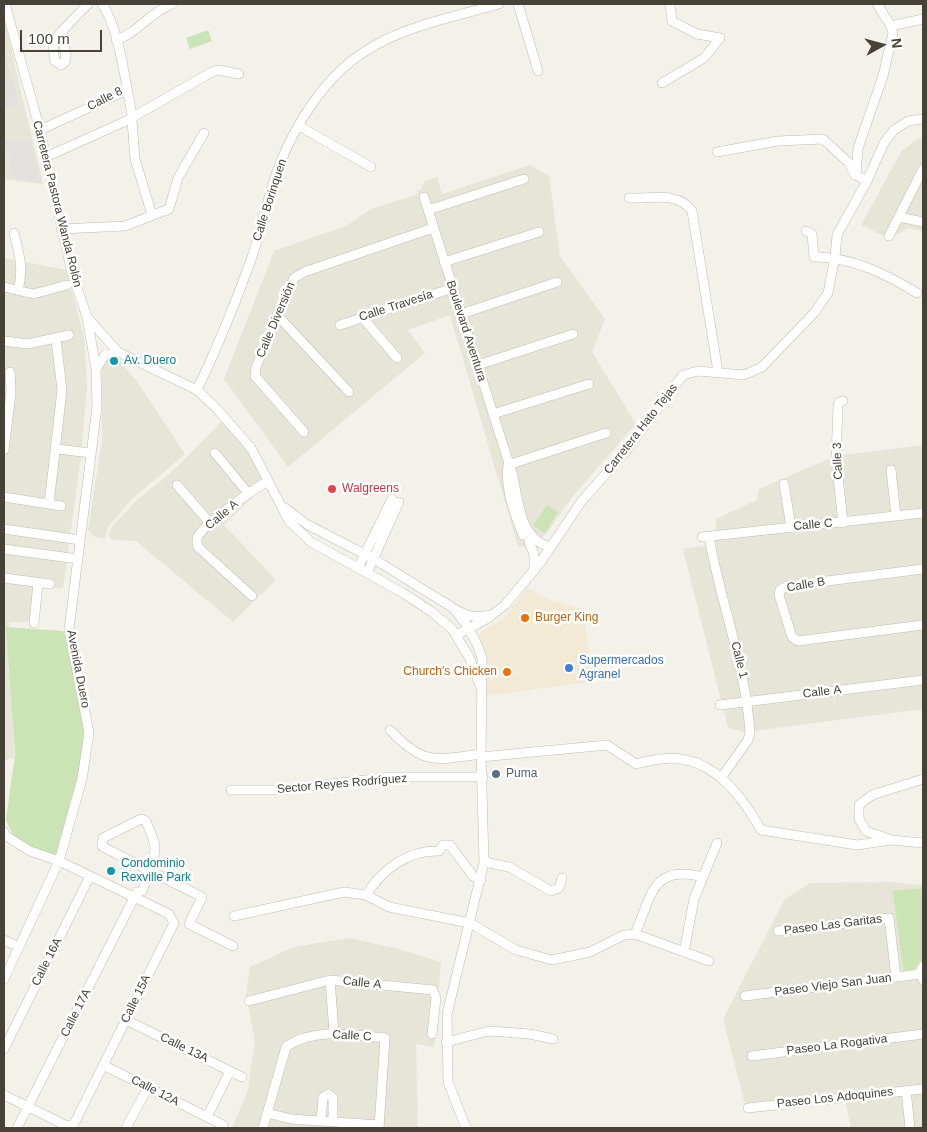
<!DOCTYPE html>
<html>
<head>
<meta charset="utf-8">
<style>
  body { margin:0 }
  #map { position:relative; width:927px; height:1132px; overflow:hidden; background:#f3f1e9; font-family:Arial,sans-serif }
  canvas { display:block }
  .frame { position:absolute; inset:0; border:5px solid #474238; pointer-events:none }
  .north { position:absolute; left:857px; top:20px; width:50px; height:50px; -webkit-text-stroke:4px #fff; paint-order:stroke; rotate:83deg; font-size:14px; font-weight:700; line-height:20px; text-align:center; color:#474238 }
  .north::after { content:''; display:block; margin:auto; width:18px; height:22px; background:#474238; clip-path:polygon(50% 0,100% 100%,50% 72%,0 100%) }
  .scale { position:absolute; left:20px; top:30px; width:82px; height:22px; box-sizing:border-box; border:2px solid #474238; border-top:0; padding-left:6px; font-size:15px; line-height:18px; white-space:nowrap; color:#474238; -webkit-text-stroke:4px #fff; paint-order:stroke }
</style>
</head>
<body>
<div id="map">
<canvas width="927" height="1132"></canvas>
<div class="frame"></div>
<div class="north">N</div>
<div class="scale">100 m</div>
</div>
<script>
const c = document.querySelector('canvas').getContext('2d');
c.lineJoin = 'round';
function fillPath(path, color) { c.fillStyle = color; c.fill(path, 'evenodd'); }
function strokePath(path, color, width, dash) { c.strokeStyle = color; c.lineWidth = width; c.lineCap = dash ? 'butt' : 'round'; c.setLineDash(dash || []); c.stroke(path); }
function label(font, color, halo, rows, align = 'center') {
  c.font = font + ' Arial,sans-serif'; c.lineWidth = 5; c.setLineDash([]); c.textBaseline = 'middle'; c.strokeStyle = halo; c.fillStyle = color; for (const [text, x, y, turn = 0] of rows) {
    c.save(); c.translate(x, y); c.rotate((+turn || 0) * Math.PI / 180); c.textAlign = isNaN(turn) ? turn : align; if (halo) c.strokeText(text, 0, 0); c.fillText(text, 0, 0); c.restore();
  }
}
const residential = new Path2D(`
  M4,18l19,82 20,84 -39,-5z
  M923,138v93l-15,-3 -18,11 -29,-14 40,-73 15,-12z
  M530,165l19,11 11,80 45,63 -13,33 44,72 -63,72 -27,38 -11,10 -8,3 -9,-1 -68,-231 -42,15 17,23 -137,114 -64,-88 50,-128 72,-25 25,-17 47,-15 -1,-3 4,-2 4,-8 12,-4 5,17z
  M4,258l62,12 18,66 3,51 -6,69 -18,132 -29,1 -3,33h-22l5,136 -10,2z
  M111,358h6l19,22 49,74 -54,46 -23,27 -3,12 -10,-2 -7,-7 14,-89v-74l4,-7z
  M221,422l16,13 17,19 12,30 -42,41 52,55 -43,42 -97,-81 -24,-1 -4,-4 4,-9 23,-25 39,-32z
  M923,445v264l-178,23 -17,-4 -45,-179 33,-5v-25l41,-19 2,-11 76,-33z
  M888,882l35,3v243h-72l-7,-33 -99,9 -22,-85 62,-120 25,-16z
  M349,938l50,11 42,13 -7,85 -18,-3 2,84h-188l3,-2 15,-36 7,-49 -9,-47 4,-27 44,-20z`);
const commercial = new Path2D(`
  M527,588l23,12 32,9 13,72 -109,15 -1,-42 -7,-15 3,-7 24,-15z`);
const green = new Path2D(`
  M208,30l4,11 -22,8 -4,-11z
  M547,505l11,7 -13,21 -12,-8z
  M6,627l57,4 3,7 18,94 -3,31 -25,93 -22,-8 -21,-13 -7,-15 9,-66z
  M923,888v71l-11,11 -6,1 -3,-2 -10,-78z`);
const parking = new Path2D(`
  M4,50l15,54 -15,4z
  M4,140l13,2 13,-2 10,41 -27,-3 -5,-27 -4,-1z`);
const minor = new Path2D(`
  M5,4l35,126 32,143 15,44 31,35 79,38 20,19 34,39 38,73 22,21 92,51 29,19 20,17 17,28 12,31
  M102,4c17,23 24,82 30,111
  M518,4l20,67
  M891,26l32,-7
  M62,31l4,27 -1,4 -4,3 -6,-4c-3,-15 -3,-19 7,-30z
  M62,31l26,-27
  M116,40c22,-7 34,-28 56,-36
  M662,83l42,-25 16,-20 -23,-4 -25,-13 -2,-17
  M132,121l3,38 17,56
  M299,126l72,41
  M40,130l87,-40
  M717,152l61,-11 45,-2 25,23 7,13
  M46,157l80,-36 86,-49 6,-2 21,4
  M867,181l-11,-6 2,-27 25,-72 10,-43 -2,-7 -14,-22
  M424,197l88,276c7,27 6,65 38,74
  M629,198c21,1 49,-7 63,13l26,161
  M428,210l96,-31
  M899,217l24,5
  M61,229l64,-3 44,-17 9,-31 26,-45
  M806,231l6,3 2,23c38,0 72,17 103,36
  M14,233c5,20 10,36 4,57
  M889,236l34,-67
  M444,262l95,-30
  M4,287l29,7 34,-9
  M461,314l96,-32
  M277,315l72,77
  M362,317l35,41
  M340,325l113,-37
  M4,341l24,3 41,-9
  M478,365l95,-31
  M96,369l9,-14 13,-3
  M197,390c21,-44 39,-88 55,-133 10,-30 16,-61 27,-91 17,-43 46,-89 85,-114 39,-26 90,-35 135,-48
  M843,401l-4,1 -1,4 -2,52 7,65
  M493,414l96,-30
  M304,432l-49,-56 1,-9 38,-89 10,-6 129,-44
  M57,449l34,4
  M4,450l7,-57 -1,-21
  M215,453l33,40
  M508,465l98,-32
  M508,465c-3,23 6,48 15,70
  M891,470l5,46
  M784,484l7,43
  M177,485l34,39
  M4,497l57,9
  M49,504l13,-114 -6,-51
  M285,508l23,17 66,34 84,52c11,6 19,7 31,4
  M4,529l76,11
  M702,537l221,-24
  M709,537c12,67 36,126 41,195l-2,8 -27,38
  M529,542l5,12v16
  M4,549l74,10
  M358,568l34,-69
  M923,569l-136,17 -7,4 -1,5 13,42 6,4 125,-16
  M367,573l32,-71
  M4,578l46,6
  M252,596l-54,-49c-1,-3 -2,-7 0,-11 7,-13 56,-47 70,-55
  M453,608l13,16 11,20 5,14v15l-1,81 3,108 -37,152 1,68 18,46
  M34,623l4,-40
  M457,635l31,-17 17,-13 35,-42 41,-61 44,-50 58,-77 15,-4 46,4 18,-8 52,-54 14,-20 7,-36 2,-22 30,-54 17,-38 10,-13 14,-9 15,-2
  M720,705l203,-25
  M390,730c34,36 45,30 91,24
  M481,757l126,-12 29,19c16,-4 34,-8 50,-4 35,7 59,41 75,70l96,15 34,-5 32,3
  M231,790h47l114,-13h91
  M4,832l2,4 24,15 29,10 110,53 5,9 -100,201 -7,2 -63,-31
  M889,839l-23,-8 -7,-12v-14l13,-10 51,-16
  M484,862l25,5 42,24 8,-3 3,-10
  M138,892l4,-1 7,-16 -1,-4v-1c12,-24 7,-25 -2,-49l-5,-2 -38,19 -1,8 3,2 97,49 -13,27 44,22
  M366,895c16,-25 41,-45 73,-44l4,-6h7l23,31 8,4
  M234,916l110,-24 22,3 23,12 81,16 46,27 36,10 38,-8 34,-17 11,-1 74,27
  M778,931l111,-13 7,59
  M635,934c16,-36 17,-71 67,-57
  M4,940l15,7
  M684,952l10,-53 23,-56
  M923,966l-3,6 3,8
  M4,979l55,-118 23,-82 7,-46 -20,-104 28,-222 -1,-38 -9,-52
  M330,980l4,52
  M745,996l175,-22
  M249,1001l81,-21 103,10 3,8 -4,36
  M126,1020l116,57
  M446,1042l43,-11 41,3 23,5
  M4,1049l86,-173
  M752,1056l171,-22
  M103,1065l120,60
  M906,1091l4,37
  M748,1108l175,-19
  M267,1113l24,6 88,6
  M207,1117l23,-46
  M321,1121l2,-24 5,-3 5,4v24
  M17,1128l120,-236
  M126,1128l22,-41
  M263,1128l23,-81c28,-20 68,-12 99,-9l-6,90`);
const markers = [
  [114,361,5,"#0f9aa8"],
  [332,489,5,"#e0444e"],
  [525,618,5,"#e8710a"],
  [569,668,5,"#3f7fe0"],
  [507,672,5,"#e8710a"],
  [496,774,5,"#5c6f8a"],
  [111,871,5,"#0f9aa8"]
];
const streetNames = [
  ["Calle 8",105,99,-27],
  ["Calle Borinquen",270,200,-72],
  ["Carretera Pastora Wanda Rolón",57,204,76],
  ["Calle Travesía",396,306,-18],
  ["Calle Diversión",276,320,-67],
  ["Boulevard Aventura",466,331,72],
  ["Carretera Hato Tejas",641,429,-52],
  ["Calle 3",838,461,-92],
  ["Calle A",222,515,-40],
  ["Calle C",813,525,-5],
  ["Calle B",806,585,-10],
  ["Calle 1",739,660,76],
  ["Avenida Duero",78,669,79],
  ["Calle A",822,692,-7],
  ["Sector Reyes Rodríguez",342,784,-5],
  ["Paseo Las Garitas",833,925,-7],
  ["Calle 16A",47,962,-63],
  ["Calle A",362,983,6],
  ["Paseo Viejo San Juan",833,985,-7],
  ["Calle 15A",136,999,-64],
  ["Calle 17A",76,1013,-63],
  ["Calle C",352,1036,3],
  ["Paseo La Rogativa",837,1045,-7],
  ["Calle 13A",184,1048,26],
  ["Calle 12A",155,1091,27],
  ["Paseo Los Adoquines",835,1098,-6]
];
const cultureNames = [
  ["Av. Duero",124,361],
  ["Condominio",121,864],
  ["Rexville Park",121,878]
];
const healthNames = [
  ["Walgreens",342,489]
];
const foodNames = [
  ["Burger King",535,618],
  ["Church's Chicken",497,672,"right"]
];
const shopNames = [
  ["Supermercados",579,661],
  ["Agranel",579,675]
];
const serviceNames = [
  ["Puma",506,774]
];
fillPath(residential, '#e7e4d8');
fillPath(commercial, '#f3ead6');
fillPath(green, '#cbe4b5');
fillPath(parking, '#e2e1dd');
strokePath(minor, '#c1bdaf', 10);
strokePath(minor, '#fff', 9);
for (const [x, y, r, color] of markers) { const dot = new Path2D(); dot.arc(x, y, r, 0, 2 * Math.PI); c.fillStyle = color; c.fill(dot); strokePath(dot, '#fff', 2); }
label('12px', '#474238', '#fff', streetNames);
label('12px', '#0d838f', '#fff', cultureNames, 'left');
label('12px', '#be3a42', '#fff', healthNames, 'left');
label('12px', '#c56008', '#fff', foodNames, 'left');
label('12px', '#366cbe', '#fff', shopNames, 'left');
label('12px', '#4e5e75', '#fff', serviceNames, 'left');
</script>
</body>
</html>
